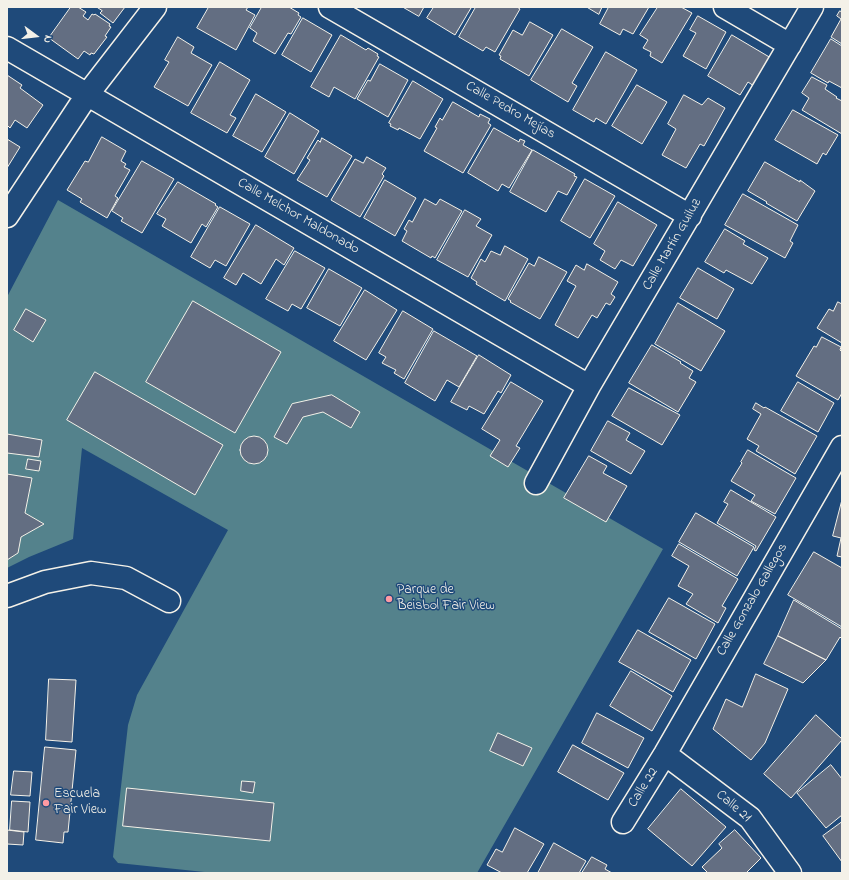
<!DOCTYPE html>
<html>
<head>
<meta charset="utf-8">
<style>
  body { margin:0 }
  #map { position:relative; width:849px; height:880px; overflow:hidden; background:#1f4a7a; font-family:"Indie Flower",sans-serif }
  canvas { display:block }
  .frame { position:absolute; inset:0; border:8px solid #f4f1e8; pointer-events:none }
  .north { position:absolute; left:16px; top:16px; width:40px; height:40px; -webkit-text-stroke:3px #1f4a7a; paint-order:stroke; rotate:105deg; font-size:11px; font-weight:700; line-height:16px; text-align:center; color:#f4f1e8 }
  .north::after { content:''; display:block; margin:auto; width:14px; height:18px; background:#f4f1e8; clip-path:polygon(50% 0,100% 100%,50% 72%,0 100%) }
</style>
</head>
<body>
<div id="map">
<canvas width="849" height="880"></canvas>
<div class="frame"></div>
<div class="north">N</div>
</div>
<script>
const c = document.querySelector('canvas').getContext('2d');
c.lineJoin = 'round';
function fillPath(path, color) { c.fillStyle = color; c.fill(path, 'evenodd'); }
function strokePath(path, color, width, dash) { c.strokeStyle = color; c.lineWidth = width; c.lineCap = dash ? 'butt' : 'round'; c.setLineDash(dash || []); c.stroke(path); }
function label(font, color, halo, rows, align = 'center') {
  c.font = font + ' "Indie Flower",sans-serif'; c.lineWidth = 3; c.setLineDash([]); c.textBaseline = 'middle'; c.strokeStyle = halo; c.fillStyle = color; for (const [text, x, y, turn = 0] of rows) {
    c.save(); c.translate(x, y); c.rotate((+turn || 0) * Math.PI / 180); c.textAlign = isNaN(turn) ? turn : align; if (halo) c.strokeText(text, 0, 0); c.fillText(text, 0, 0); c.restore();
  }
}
const green = new Path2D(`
  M58,200l605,349 -186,324h-263l-96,-10 -5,-6 15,-132 9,-30 91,-165 -146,-82 -9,91 -44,18 -22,11v-271z`);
const building = new Path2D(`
  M71,7h7l8,5 -3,4 5,4 4,-6 2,1 1,-1 15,10 -1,2 2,1 -6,9 2,1 -13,17 -3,-1 -1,2 -6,-4 -6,8 -29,-21z
  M97,7h28l-12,16 -13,-10 2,-2z
  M209,7h39l-2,3 9,5 -19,35 -39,-22z
  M262,7h27l10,6 -1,2 3,2 -10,17 -3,-1 -13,21 -22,-13 4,-8 -7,-5z
  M403,7h21l-5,9z
  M434,7h35l2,1 -16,27 -28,-17z
  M476,7h41l3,2 -25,43 -9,-5 -3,4 -24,-14z
  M587,7h15l-3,7z
  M609,7h40l-16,27 -10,-5 -3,6 -20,-11z
  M658,7h23l11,6 -30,50 -12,-7 1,-4 -8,-4 5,-8 -8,-5z
  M840,11l2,1v32l-11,-7 10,-18 -4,-3z
  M698,16l28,16 -20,37 -23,-13 13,-23 -6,-3z
  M303,18l29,17 -21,37 -29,-17z
  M530,22l23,13 -24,41 -29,-17 1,-3 -2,-1 14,-25 9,5z
  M562,29l31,18 -21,36 5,3 -9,16 -37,-22z
  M341,35l25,15 2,-2 10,6 -1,2 2,1 -24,42 -21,-12 -5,10 -18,-10z
  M732,35l39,23 -17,28 -6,-4 -8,13 -32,-19z
  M178,37l16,10 -3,6 21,12 -24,41 -34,-19 15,-25 -4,-2z
  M831,39l11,7v42l-13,-7 -1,2 -17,-10z
  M606,52l31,18 -31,54 -10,-6 -2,4 -21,-12z
  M220,62l30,18 -20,35 6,3 -9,15 -36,-20z
  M380,64l28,16 -20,37 -31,-18 11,-19 2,1z
  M7,75l15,10 -2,3 23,17 -16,23 -12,-8 -5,8 -3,-3z
  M812,77l15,8 -2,4 12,8 -1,1 6,3v33l-40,-24 7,-12 -7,-5z
  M413,81l30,18 -23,40 -21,-11 -1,2 -8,-4 1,-2 -2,-1z
  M637,85l30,17 -25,42 -30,-18z
  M256,94l30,18 -24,40 -29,-16z
  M684,95l18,10 6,-7 17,10 -21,38 -4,-2 -14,24 -24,-13 14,-26 -8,-5z
  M453,102l26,15 1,-3 10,5 -2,4 3,2 -28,48 -39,-22 13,-23 -2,-1 5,-9 2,2z
  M793,110l45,25 -12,20 -3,-2 -6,11 -42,-24z
  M290,113l29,18 -25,43 -29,-17z
  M494,128l25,14 1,-3 5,2 -2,4 9,5 -23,38 -7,-4 -4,7 -30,-18z
  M102,137l24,14 -5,10 5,3 -2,3 6,3 -15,26 3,2 -11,20 -27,-16 2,-3 -15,-9 18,-29 3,1z
  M322,138l30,18 -25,41 -30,-17 13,-20 -3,-2 11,-18 2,2z
  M7,139l13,8 -13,21z
  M533,150l42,24 -1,2 3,1 -10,18 -9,-4 -12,21 -36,-20z
  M367,157l19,11 -4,6 2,2 -24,41 -29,-17 24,-41 8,4z
  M142,161l32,18 -32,54 -21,-12 2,-3 -11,-7z
  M765,162l35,20v-2l15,11 -18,30 -31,-18 1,-1 -19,-11z
  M585,179l30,17 -25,42 -29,-17z
  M385,180l31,18 -21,38 -31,-18z
  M178,182l38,22 -1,1 3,2 -12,20 -4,-3 -11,19 -29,-17 4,-7 -9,-5z
  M743,194l55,31 -8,16 3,2 -8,15 -60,-33z
  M425,199l11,6 4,-6 22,12 -27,47 -3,-2 -1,2 -29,-17 5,-10 -3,-2 5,-9 3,2z
  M618,202l39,23 -24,41 -12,-6 -6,9 -15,-9 5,-9 -11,-7z
  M220,207l30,17 -24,42 -11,-6 -5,8 -19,-11z
  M465,210l16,9 -5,7 16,9 -24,42 -31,-17z
  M256,225l38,23 -10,17 -8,-6 -15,25 -18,-11 -7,12 -12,-7z
  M725,229l20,12 -2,3 25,14 -16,26 -26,-14 -2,3 -19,-11z
  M505,246l23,13 -23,42 -29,-17 1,-2 -6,-4 10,-19 4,3 6,-11 9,4z
  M295,251l30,17 -24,41 -9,-5 -4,7 -22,-12z
  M539,257l28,15 -27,47 -30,-17 1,-1 -3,-2 21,-36 5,3z
  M587,264l31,18 -7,12 4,3 -5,8 -4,-2 -9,15 -5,-3 -14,23 -23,-13 21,-39 -9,-5 9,-16 8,5z
  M698,268l36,21 -17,30 -37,-21z
  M329,269l33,19 -22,38 -33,-18z
  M365,290l32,20 -31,50 -32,-19z
  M193,301l88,51 -46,81 -89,-51z
  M838,302l4,2v39l-25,-15 12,-19 4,2z
  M678,303l47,28 -24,40 -46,-27z
  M26,309l20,11 -13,22 -19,-12z
  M403,311l30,18 -29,50 -10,-6 2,-3 -14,-7 4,-6 -7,-4z
  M434,331l43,25 -18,31 -12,-7 -12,21 -30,-18z
  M822,337l19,10 -1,3 2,2v41l-4,7 -42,-24 18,-30 2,1z
  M652,345l29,17 -1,1 13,8 -4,7 7,4 -18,30 -49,-29z
  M479,355l32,20 -10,18 -3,-2 -14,23 -15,-8 -2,4 -16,-8z
  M95,372l128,73 -28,50 -128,-75z
  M511,382l32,19 -27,45 4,2 -12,19 -18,-11 10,-16 -18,-11z
  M798,382l36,21 -16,29 -37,-21z
  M629,388l51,27 -18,30 -50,-29z
  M332,395l28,17 -9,16 -28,-16 -20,5 -16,27 -13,-7 18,-33z
  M756,403l8,5 1,-1 52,29 -22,38 -39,-23 3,-5 -12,-7 14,-25 -8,-5z
  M608,421l22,12 -4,7 19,11 -14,23 -40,-23z
  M7,434l35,6 -3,17 -32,-4z
  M240 450a14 14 0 1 1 28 0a14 14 0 1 1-28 0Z
  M748,450l48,28 -21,36 -24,-13 4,-6 -24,-14 11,-18 -1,-1z
  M589,456l18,10 -4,7 24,13 -21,36 -42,-24z
  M28,459l13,2 -2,10 -13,-2z
  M7,474l25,4 -7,35 19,11 -23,13 -3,16 -11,7z
  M731,490l45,27 -20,34 -2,-1 2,-4 -39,-23 11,-19 -4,-2z
  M842,500v57l-5,-1 4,-18 -8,-2z
  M696,513l58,34 -17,29 -58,-34z
  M679,544l59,35 -16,27 4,2 -8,15 -32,-19 7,-10 -15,-8 11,-20 -17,-10z
  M814,552l28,16v59l-54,-32z
  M669,598l46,26 -19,35 -47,-27z
  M794,600l48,29v10l-2,-2 -14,23 -48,-24z
  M638,630l53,30 -18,32 -54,-30z
  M778,636l48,24 -23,23 -39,-19z
  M631,671l41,25 -20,35 -42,-25z
  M756,674l32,15 -23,54 -14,17 -38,-31 13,-30 16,8z
  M49,679l27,1 -4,62 -26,-2z
  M597,713l47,25 -16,30 -46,-25z
  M816,715l26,24v1l-51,58 -27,-24z
  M498,733l34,15 -9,18 -33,-15z
  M573,745l51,28 -16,27 -50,-28z
  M45,747l31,3 -8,82h-4l-1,11 -27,-3z
  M831,765l11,14v36l-16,13 -29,-35z
  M14,771l18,1 -2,24 -19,-1z
  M242,781l13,1 -2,11 -12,-2z
  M127,788l147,15 -4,38 -147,-15z
  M681,789l45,38 -34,39 -44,-37z
  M12,801l18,1 -2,30 -18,-2z
  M842,822v40l-19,-26z
  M515,828l29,16 -17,29h-25l-15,-8 9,-16 6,3z
  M7,830l17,2 -1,13 -16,-1z
  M735,830l26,28 -15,15h-38l-6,-6 20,-19 -3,-4z
  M554,843l32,18 -7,12h-41z
  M592,857l15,8 -2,4 7,4h-30z`);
const minor = new Path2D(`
  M330,7l360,209
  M725,7l65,38
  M7,48l582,338
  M7,216l80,-121 68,-88
  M536,483l53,-97 223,-379
  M7,596l38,-14 46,-9 35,5 43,23
  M665,754l85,64 40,55
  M623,822l42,-68 177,-307`);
const markers = [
  [389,599,4,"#ff9aa2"],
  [46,803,4,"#ff9aa2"]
];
const streetNames = [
  ["Calle Pedro Mejías",510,111,30],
  ["Calle Melchor Maldonado",298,217,30],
  ["Calle Martín Guiluz",673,245,-60],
  ["Calle Gonzalo Gallegos",753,600,-60],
  ["Calle 22",644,788,-58],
  ["Calle 21",733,807,40]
];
const poiNames = [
  ["Parque de",397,591],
  ["Beisbol Fair View",397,607],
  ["Escuela",54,795],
  ["Fair View",54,811]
];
fillPath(green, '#54828c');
fillPath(building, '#636e82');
strokePath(building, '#f4f1e8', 1);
strokePath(minor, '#f4f1e8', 25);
strokePath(minor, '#1f4a7a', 22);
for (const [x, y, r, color] of markers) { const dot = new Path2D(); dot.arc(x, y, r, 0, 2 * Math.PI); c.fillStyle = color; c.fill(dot); strokePath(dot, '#1f4a7a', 1.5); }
label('14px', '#f4f1e8', '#1f4a7a', streetNames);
label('14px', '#f4f1e8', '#1f4a7a', poiNames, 'left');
</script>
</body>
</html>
